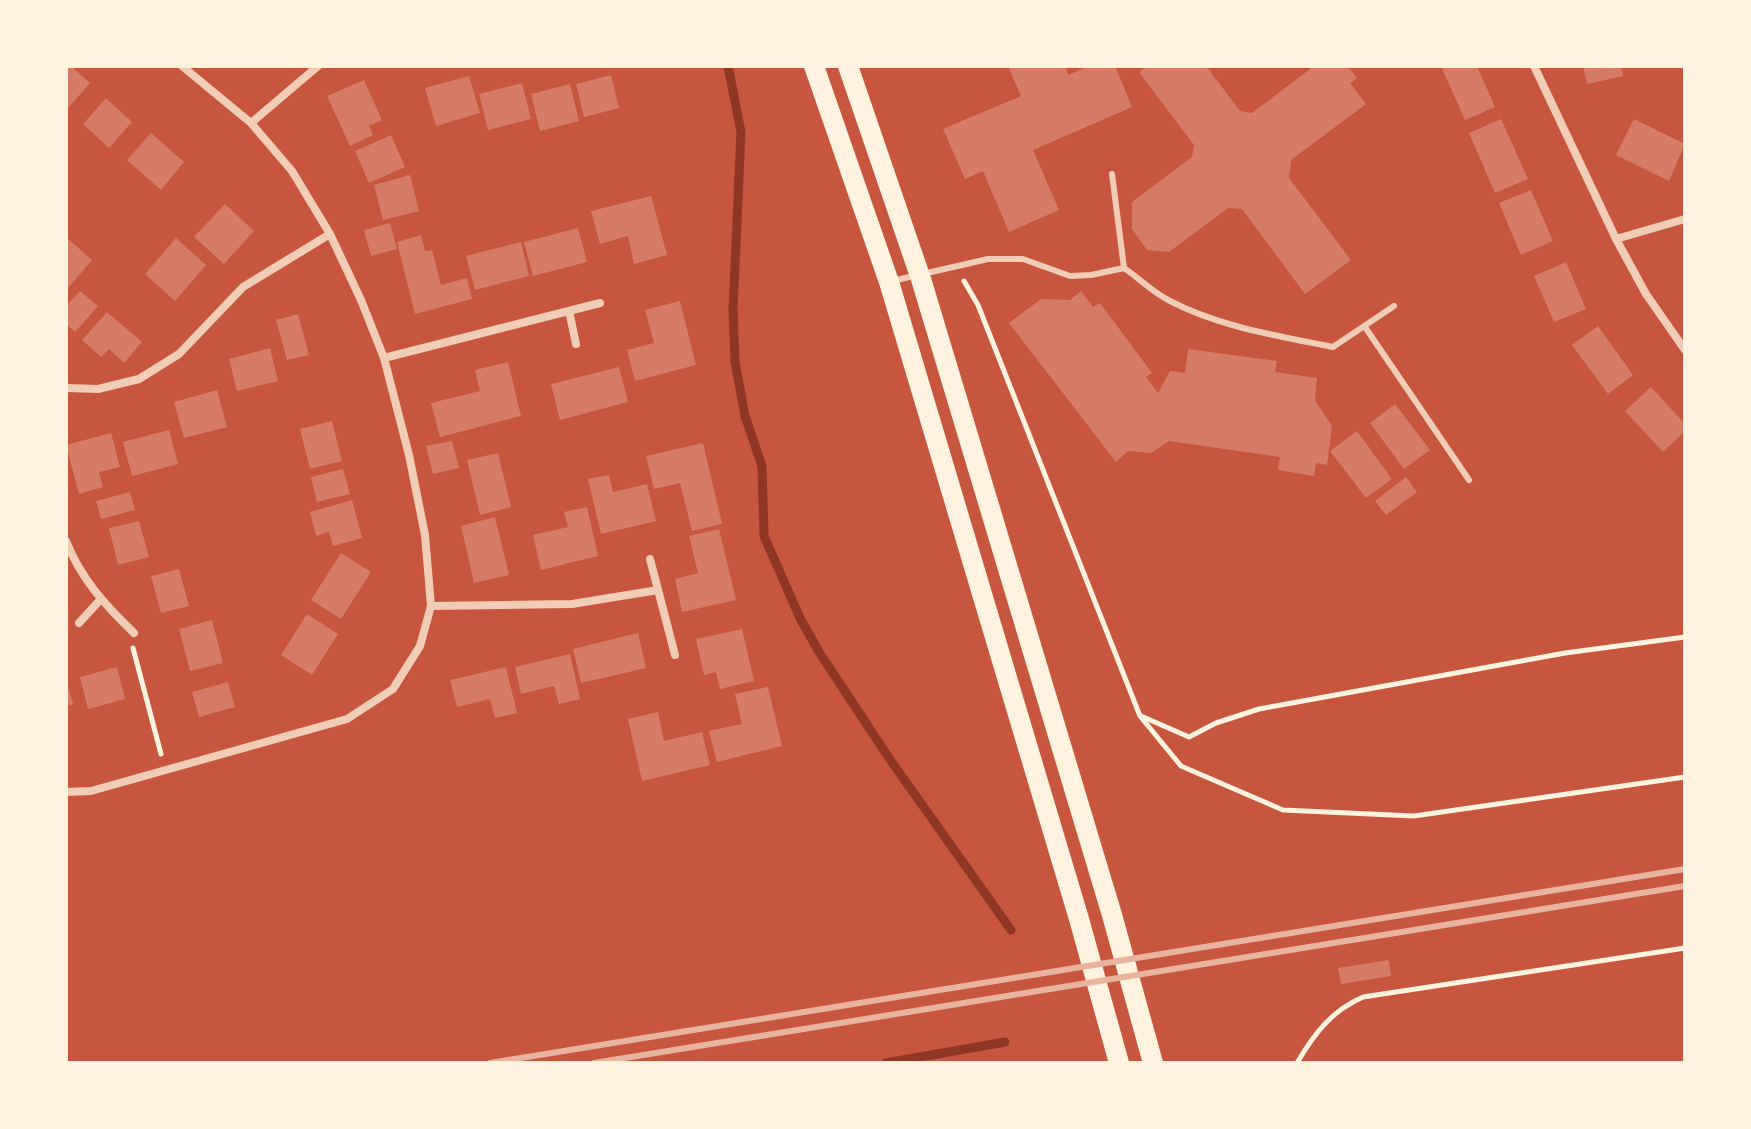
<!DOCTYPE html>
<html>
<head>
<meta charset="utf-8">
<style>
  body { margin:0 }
  #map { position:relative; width:1751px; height:1129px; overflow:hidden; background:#c8553d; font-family:Montserrat,sans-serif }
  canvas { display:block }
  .frame { position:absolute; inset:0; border:68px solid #fff3e0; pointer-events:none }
</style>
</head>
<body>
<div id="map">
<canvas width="1751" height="1129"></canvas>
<div class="frame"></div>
</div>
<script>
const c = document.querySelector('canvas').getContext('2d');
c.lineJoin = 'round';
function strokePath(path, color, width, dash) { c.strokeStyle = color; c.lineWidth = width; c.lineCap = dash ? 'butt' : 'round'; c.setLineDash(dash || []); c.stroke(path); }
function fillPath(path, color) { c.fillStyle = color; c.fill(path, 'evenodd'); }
const stream = new Path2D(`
  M728,66l13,66 -8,178 2,52 10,54 17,50 2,70 36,82 19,34 72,109 120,169
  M886,1063l119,-21`);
const building = new Path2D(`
  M66,66h5l19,17 -22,25z
  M1008,66h57l3,9 21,-9h26l17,41 -99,43 26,60 -50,22 -26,-61 -18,8 -22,-50 78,-33z
  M1147,66h59l34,45 12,2 62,-47h34l9,12 -7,5 16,21 -75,56 -2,18 62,82 -46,34 -63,-85 -14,-1 -59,44 -22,-2 -15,-21v-27l60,-45 2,-12 -55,-73z
  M1441,66h36l18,41 -30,13z
  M1583,66h38l2,10 -36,8z
  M611,75l8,33 -35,9 -8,-33z
  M469,76l11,37 -44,13 -11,-38z
  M364,80l18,40 -13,6 4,9 -23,11 -23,-50z
  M522,83l9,36 -43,11 -9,-36z
  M570,84l9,37 -39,10 -9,-37z
  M106,98l26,24 -23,26 -26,-24z
  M1501,119l27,60 -33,14 -26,-60z
  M1634,119l51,25 -16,37 -53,-26z
  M151,133l33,29 -23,28 -34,-30z
  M391,135l14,32 -36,16 -14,-32z
  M410,175l9,36 -36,9 -9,-35z
  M1531,190l22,51 -32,14 -22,-52z
  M651,196l16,59 -33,9 -6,-28 -28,8 -9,-33z
  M225,204l29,27 -30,33 -30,-27z
  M390,223l7,26 -26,7 -7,-26z
  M578,228l9,34 -54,14 -9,-34z
  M421,235l4,16 7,-1 9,35 26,-7 5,21 -57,15 -18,-72z
  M66,237l26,23 -24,28 -2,-2z
  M176,238l30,27 -31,36 -30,-27z
  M521,242l8,34 -54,14 -9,-34z
  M1566,262l20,47 -32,13 -20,-46z
  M80,291l18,15 -23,26 -9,-8v-18z
  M1081,291l12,16 7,-4 52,70 -6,4 12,16 12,-22 15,2 3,-24 89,12 -2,11 42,6 -2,22 17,26 -5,39 -11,-2 -2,13 -36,-6 2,-13 -111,-16 -18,12 -23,-2 -12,11 -107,-139 32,-24 29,1z
  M680,301l16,64 -61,16 -8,-31 27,-7 -9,-33z
  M107,312l35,30 -18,21 -15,-14 -8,8 -19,-17z
  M298,314l11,41 -22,5 -11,-40z
  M1598,326l35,49 -25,19 -36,-49z
  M270,348l8,33 -41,10 -8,-32z
  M508,362l13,54 -81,21 -9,-34 49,-12 -5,-21z
  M619,367l9,35 -68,18 -9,-36z
  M1651,387l34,37v7l-22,21 -38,-41z
  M217,390l10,37 -43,11 -10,-36z
  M1395,404l35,46 -26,19 -34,-46z
  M332,421l10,40 -32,8 -10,-40z
  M169,430l9,34 -46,12 -9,-34z
  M1357,431l35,48 -26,19 -36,-47z
  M111,433l9,34 -21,5 4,15 -24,7 -13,-49z
  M452,441l7,27 -26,6 -7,-28z
  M703,443l19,81 -30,7 -12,-48 -26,6 -8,-33z
  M498,453l13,54 -31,8 -13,-55z
  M343,469l7,25 -33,8 -6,-25z
  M609,475l4,17 34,-8 9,37 -55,13 -13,-55z
  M1406,477l11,15 -31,23 -11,-14z
  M130,492l5,18 -34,9 -5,-18z
  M352,500l10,38 -29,8 -4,-14 -13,4 -6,-24z
  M587,507l11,49 -57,14 -8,-35 35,-8 -4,-15z
  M495,517l14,58 -35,8 -13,-57z
  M139,521l10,36 -31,8 -9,-37z
  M719,529l17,71 -54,12 -7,-33 23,-6 -9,-37z
  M341,553l30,19 -30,47 -30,-19z
  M179,569l10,37 -28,7 -10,-37z
  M307,614l31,20 -26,41 -31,-20z
  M212,620l11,43 -33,8 -11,-42z
  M742,629l12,52 -34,8 -4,-17 -12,3 -8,-36z
  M638,633l8,35 -65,15 -8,-34z
  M570,654l10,45 -21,5 -5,-18 -33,8 -6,-27z
  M117,667l8,32 -37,10 -8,-32z
  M506,667l11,46 -22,5 -5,-19 -33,8 -7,-27z
  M66,680l7,24 -7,2z
  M228,682l7,25 -36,10 -7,-25z
  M768,687l14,59 -65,16 -8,-31 33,-7 -7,-30z
  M658,712l6,29 38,-9 8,33 -68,16 -14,-62z
  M1389,960l2,16 -50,8 -3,-16z`);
const path = new Path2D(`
  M964,281l14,24 162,411 41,50 102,44 131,6 271,-39
  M133,648l28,106
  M1141,716l48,21 27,-14 43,-14 306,-56 120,-16
  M1297,1063c17,-29 34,-52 66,-66l322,-49`);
const service = new Path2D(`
  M1112,174l12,94
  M892,281l96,-22h35l47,17 21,-1 33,-7c15,10 29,25 46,33 50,26 108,35 163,46l61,-41
  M1365,327l104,153`);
const minor = new Path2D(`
  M1534,66l82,173 30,55 39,56
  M251,123l67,-57
  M1616,239l69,-20
  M569,311l7,33
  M384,358l216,-55
  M66,388l32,1 41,-10 40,-25 64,-67 87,-53
  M66,541c15,38 39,64 68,92
  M650,559l25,96
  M431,606l141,-2 86,-14
  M79,623l21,-23
  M66,792l25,-1 256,-72 46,-30 27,-43 11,-40 -6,-71 -16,-80 -25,-97 -23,-58 -31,-66 -38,-63 -41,-48 -69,-57`);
const primary = new Path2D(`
  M814,66l75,216 190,637 40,144
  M848,66l73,213 191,636 41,148`);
const rail = new Path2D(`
  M490,1063l1195,-194
  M594,1063l1091,-177`);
strokePath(stream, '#8f3625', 9);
fillPath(building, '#d67c66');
strokePath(path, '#fff3e0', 5);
strokePath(service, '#f1ccb7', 6);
strokePath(minor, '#f1ccb7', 8);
strokePath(primary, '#fff3e0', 20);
strokePath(rail, '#e9b49f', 6);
</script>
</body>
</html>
